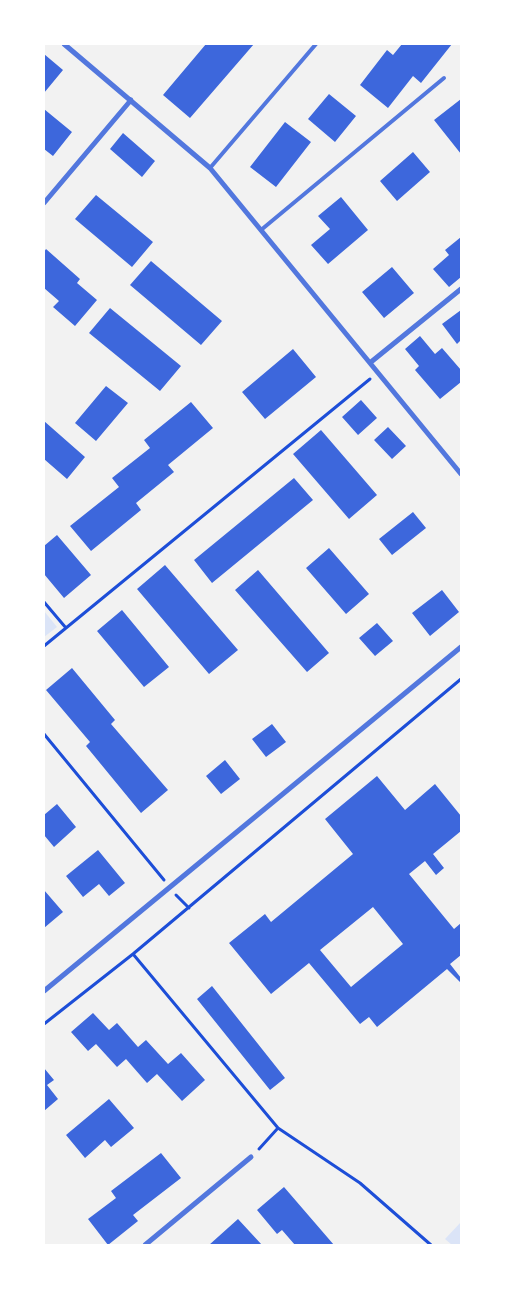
<!DOCTYPE html>
<html>
<head>
<meta charset="utf-8">
<style>
  body { margin:0 }
  #map { position:relative; width:505px; height:1289px; overflow:hidden; background:#f2f2f2; font-family:"Varela Round",sans-serif }
  canvas { display:block }
  .frame { position:absolute; inset:0; border:45px solid #fff; pointer-events:none }
</style>
</head>
<body>
<div id="map">
<canvas width="505" height="1289"></canvas>
<div class="frame"></div>
</div>
<script>
const c = document.querySelector('canvas').getContext('2d');
c.lineJoin = 'round';
function fillPath(path, color) { c.fillStyle = color; c.fill(path, 'evenodd'); }
function strokePath(path, color, width, dash) { c.strokeStyle = color; c.lineWidth = width; c.lineCap = dash ? 'butt' : 'round'; c.setLineDash(dash || []); c.stroke(path); }
const green = new Path2D(`
  M44,611l13,16 -13,10z
  M461,1222v23h-9l-7,-6z`);
const building = new Path2D(`
  M206,44h48l-64,74 -27,-23z
  M402,44h50l-31,39 -8,-7 -25,32 -28,-23 27,-35 6,5z
  M44,54l19,16 -19,23z
  M329,94l27,22 -21,26 -27,-23z
  M461,99v55l-27,-34z
  M44,109l28,23 -19,24 -9,-7z
  M285,122l26,20 -35,45 -26,-20z
  M123,133l32,28 -13,16 -32,-28z
  M413,152l17,20 -33,29 -17,-20z
  M96,195l57,47 -21,25 -57,-48z
  M341,197l27,33 -40,34 -17,-19 19,-16 -12,-13z
  M461,237v40l-12,10 -16,-18 16,-14 -4,-5z
  M46,249l34,30 -3,4 20,17 -22,26 -22,-19 6,-6 -15,-13v-36z
  M151,261l71,60 -21,24 -71,-60z
  M392,267l22,26 -30,25 -22,-26z
  M110,308l71,58 -21,25 -71,-58z
  M461,310v30l-4,4 -15,-20z
  M420,336l15,18 7,-6 19,22v12l-21,17 -25,-29 4,-4 -14,-17z
  M293,349l23,28 -51,42 -23,-27z
  M106,386l22,17 -32,38 -21,-18z
  M361,400l16,18 -19,17 -16,-18z
  M191,402l22,26 -45,37 6,7 -38,31 5,7 -50,41 -21,-25 49,-39 -7,-9 38,-30 -6,-8z
  M44,421l41,36 -18,22 -23,-20z
  M388,427l18,19 -14,13 -18,-19z
  M321,430l56,65 -28,24 -56,-65z
  M294,478l19,22 -101,83 -18,-23z
  M413,512l13,16 -34,27 -13,-16z
  M57,535l34,40 -27,23 -20,-24v-28z
  M329,548l40,46 -23,20 -40,-46z
  M165,565l73,85 -29,24 -72,-85z
  M258,570l71,83 -22,19 -72,-82z
  M442,590l17,22 -29,24 -18,-23z
  M122,610l47,57 -25,20 -47,-56z
  M377,623l16,18 -18,15 -16,-18z
  M72,668l43,52 -4,4 57,66 -27,23 -55,-67 4,-4 -44,-52z
  M272,724l14,18 -20,15 -14,-18z
  M225,760l15,19 -19,15 -15,-18z
  M377,776l28,34 30,-26 26,32v15l-28,23 11,14 -8,7 -11,-14 -16,13 45,55 7,-6v32l-11,9 11,14v5l-14,-14 -70,58 -8,-10 -9,7 -51,-61 -38,31 -42,-51 36,-29 6,8 82,-68 -28,-35zM373,907l30,37 -52,43 -31,-37z
  M57,804l19,23 -22,20 -10,-12v-20z
  M98,850l27,33 -16,13 -10,-12 -16,13 -17,-21z
  M44,890l19,22 -19,16z
  M212,986l73,92 -15,12 -73,-91z
  M93,1013l16,17 8,-7 21,24 8,-7 22,24 13,-11 24,27 -23,21 -25,-27 -10,9 -21,-24 -9,8 -21,-23 -8,7 -17,-19z
  M44,1068l10,12 -7,5 11,14 -14,12z
  M109,1099l25,29 -23,19 -6,-7 -20,18 -19,-23z
  M161,1153l20,25 -48,37 5,6 -30,24 -20,-26 28,-21 -5,-7z
  M284,1187l50,58h-39l-13,-15 -5,4 -20,-24z
  M238,1219l24,26h-53z`);
const path = new Path2D(`
  M44,602l22,26
  M44,646l326,-267
  M44,734l120,146
  M176,895l13,13
  M133,954l145,174 82,55 71,62
  M44,1024l89,-70 328,-275
  M259,1149l19,-21`);
const service = new Path2D(`
  M210,168l106,-124
  M261,230l183,-152`);
const minor = new Path2D(`
  M64,44l146,124 251,306
  M44,203l87,-103
  M371,362l90,-73
  M44,991l417,-344
  M145,1245l106,-88`);
fillPath(green, '#dbe4f7');
fillPath(building, '#3d67dc');
strokePath(path, '#1d4ed8', 3);
strokePath(service, '#5277de', 4);
strokePath(minor, '#5277de', 5);
</script>
</body>
</html>
